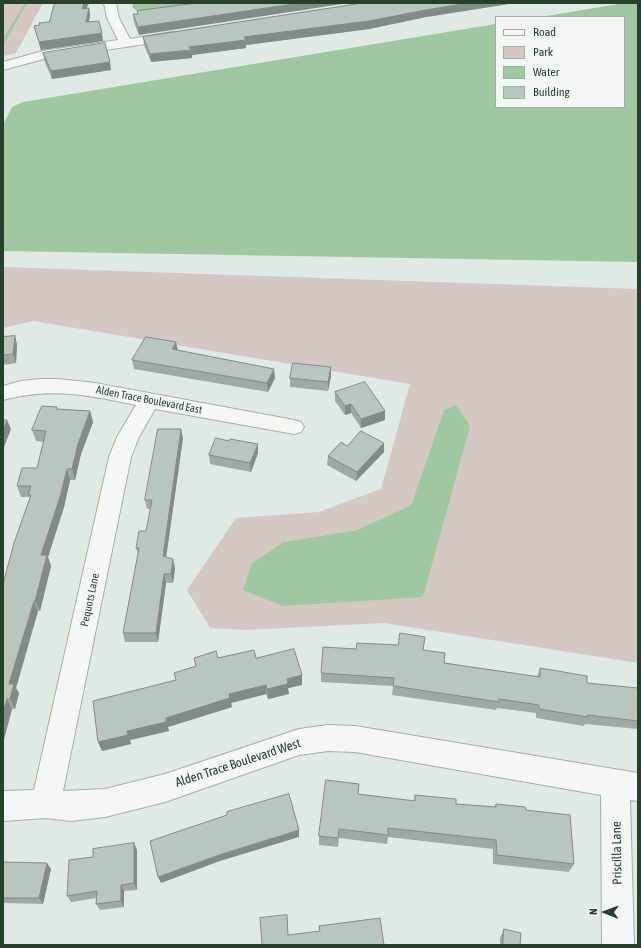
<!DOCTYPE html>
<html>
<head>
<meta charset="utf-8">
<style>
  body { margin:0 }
  #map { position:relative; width:641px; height:948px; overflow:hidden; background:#e1e9e3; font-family:"Asap Condensed",sans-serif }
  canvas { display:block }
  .frame { position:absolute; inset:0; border:4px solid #2a402f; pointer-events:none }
  .legend { position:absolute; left:495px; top:16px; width:130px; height:92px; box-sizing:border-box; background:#f1f7f2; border:1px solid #a1aea4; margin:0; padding:5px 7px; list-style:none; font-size:12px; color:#2a402f }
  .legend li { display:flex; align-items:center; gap:8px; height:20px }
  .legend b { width:20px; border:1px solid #a1aea4 }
  .north { position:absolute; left:585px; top:892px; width:40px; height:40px; -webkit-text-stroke:3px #f1f7f2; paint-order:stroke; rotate:271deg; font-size:11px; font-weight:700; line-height:16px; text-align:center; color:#2a402f }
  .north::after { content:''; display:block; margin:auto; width:14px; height:18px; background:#2a402f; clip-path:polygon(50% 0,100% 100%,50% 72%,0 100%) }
</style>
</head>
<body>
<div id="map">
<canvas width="641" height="948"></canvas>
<div class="frame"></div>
<ul class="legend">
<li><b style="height:5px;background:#f4f8f5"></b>Road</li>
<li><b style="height:11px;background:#d3c8c3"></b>Park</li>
<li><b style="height:11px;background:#9ec7a2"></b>Water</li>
<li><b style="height:11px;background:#b9c6bc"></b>Building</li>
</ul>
<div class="north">N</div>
</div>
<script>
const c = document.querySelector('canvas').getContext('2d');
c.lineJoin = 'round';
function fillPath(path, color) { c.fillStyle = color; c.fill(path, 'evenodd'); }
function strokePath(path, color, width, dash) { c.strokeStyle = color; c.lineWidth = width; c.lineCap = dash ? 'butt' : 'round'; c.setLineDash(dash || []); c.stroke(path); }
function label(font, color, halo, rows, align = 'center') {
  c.font = font + ' "Asap Condensed",sans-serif'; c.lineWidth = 3; c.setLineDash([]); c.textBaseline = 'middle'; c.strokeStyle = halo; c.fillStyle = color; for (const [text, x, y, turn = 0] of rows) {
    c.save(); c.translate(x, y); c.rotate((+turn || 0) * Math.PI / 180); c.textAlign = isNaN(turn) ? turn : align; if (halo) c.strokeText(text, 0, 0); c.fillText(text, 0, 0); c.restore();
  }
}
const green = new Path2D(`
  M3,3h40l-27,50 -13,3z
  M3,267l635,22v374l-254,-40 -140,7 -34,-2 -23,-38 49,-72 83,-6 62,-23 29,-105 -377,-63 -30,7zM444,410l-21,187 -139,-55 73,-12 54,-25z`);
const water = new Path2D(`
  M132,3h61l-55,8 -5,-3z
  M625,3l13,1v258l-635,-11v-126l9,-18 11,-5 473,-78v83h128v-90h-84z
  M456,405l14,21 -47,171 -140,9 -40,-16 9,-27 32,-21 73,-12 54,-25 33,-95z`);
const stream = new Path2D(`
  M25,3h2l-22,39 -2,1v-4z`);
const minor = new Path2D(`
  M104,3h12l3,15 11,21 43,-7 4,1 2,3 -2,3 -4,1 -129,19 -41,11v-8l40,-11 75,-11 -11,-22z
  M40,379h18l37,4 199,37 7,2 3,5 -3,5 -7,2 -139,-25 -16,28 -8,20 -68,334 42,-2 60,-15 134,-45 29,-4 27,1 283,47v28l-8,-1 4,145h-32l-1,-150 -246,-43 -27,-1 -29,4 -134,47 -60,15 -34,4 -25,-3 -43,3v-30l31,-1 75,-333 8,-20 19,-32c-48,-10 -84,-18 -133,-5v-14l18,-5z`);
const wall = new Path2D(`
  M197,3l-58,32 -5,-13 -1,-8h5l-1,-3z
  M363,3h152l-89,14 -57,12 -123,16v3l-54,7v3l-41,4 -7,-17 -1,-8z
  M86,8h3l1,8 -1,6 14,19 -62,9 -5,-16 -2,-8h6z
  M43,53l68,17 -59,9 -8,-19z
  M15,336l2,9 -1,18 -13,2v-28z
  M132,360l143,18 -7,14 -134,-23z
  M331,367v9l-3,15 -38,-4v-9z
  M335,392l50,28 -24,8 -10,-15 -6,2 -10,-14z
  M57,409l33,2 3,11 -12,32 -6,26h-5l-6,27 -16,50 3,9 -11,45h-2l-22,77 3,5 -4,16h-3l-9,34v-159l27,-86 -1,-1h-8l-4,-11 20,-18 7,-26 -8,-1 -4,-11z
  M183,438l-17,119 9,11 -2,15h-7l-8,59h-33l-2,-9 15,-79 -2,-6 10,-17 5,-22h-4l-2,-9z
  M384,443v9l-28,29 -29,-16 1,-9 19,-10z
  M258,453l-7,19 -41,-8 -1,-9z
  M356,649l67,1 21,13 93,14 3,-9 47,15 51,5v41l-53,-5 -1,2 -48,-8v-5l-39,-5 -1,2 -104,-15 1,-9 -72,-4v-9z
  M194,658h62l46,17v10l-14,3 1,6 -21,5 -2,-5 -35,9 1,4 -64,20 1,4 -39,9 1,4 -29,7 -4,-9 78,-62 20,-13z
  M358,794l56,7 1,-6 41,9 38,3 2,-3 30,6 48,54 -5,8 -76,-8v-15l-105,-12 -1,7 -48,-6 -1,9 -19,-2v-9z
  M134,843l3,7v40l-13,1v16l-24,3 -4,-6 1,-6 -26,4 -4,-6 26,-39z
  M3,862l48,7 -8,35 -40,-1z
  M504,929l16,16h-20v-7z`);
const shadedWall = new Path2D(`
  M84,3h5l-6,13 -1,-7z
  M300,3h49l-210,32 -1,-8z
  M468,3h47l-89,14 -57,12 -123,16v3l-54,7v3l-41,4 -1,-8 94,-17z
  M89,8l1,8 -3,14 -1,-8z
  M102,33l1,8 -62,9 -2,-8z
  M110,62l1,8 -59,9 -1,-8z
  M15,336l2,9 -1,18 -3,-9z
  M176,342l2,9 -6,-2z
  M331,367v9l-3,15v-9z
  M274,369l1,9 -7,14 -1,-9z
  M351,404v9l-6,2v-9z
  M90,411l3,11 -12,32 -6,26 -3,-11 6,-25z
  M385,411v9l-24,8v-9z
  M7,420l4,9 -8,21v-18z
  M181,429l2,9 -18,127 -2,-9z
  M384,443v9l-28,29 1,-9z
  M258,444v9l-7,19 -1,-9z
  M67,469l3,11 -6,27 -16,50 3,9 -11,45 -5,-10 6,-46z
  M173,559l2,9 -2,15 -2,-9z
  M164,574l2,9 -8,59 -2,-9z
  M34,601l4,10 -22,77 3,5 -4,16 -5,-10 -1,-15z
  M302,675v10l-14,3 1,6 -21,5 -1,-10 20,-10z
  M266,685v9l-35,9 1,4 -64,20 1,4 -39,9 1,4 -29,7 -4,-9 29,-11 39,-13 63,-24z
  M7,699l5,10 -9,34v-30z
  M299,830v7l-79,24 -59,22 -3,-6 61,-22z
  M134,843l3,7v40l-3,-7z
  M47,863l4,6 -8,35 -4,-6z
  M121,885l3,6v16l-3,-6z`);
const building = new Path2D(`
  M55,3h29l-2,6 7,-1 -3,14 13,-1 3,12 -63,9 -5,-16 6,-1 -1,-2 10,-1z
  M197,3h103l-162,24 -5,-13h5l-1,-3z
  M363,3h105l-42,7 -57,11 -125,16 2,3 -57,7 2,3 -41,4 -7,-17z
  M105,43l5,19 -59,9 -8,-18z
  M15,336l-2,18 -10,1v-18z
  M146,337l30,5 -4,7 102,20 -7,14 -135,-23z
  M293,363l38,4 -3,15 -38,-4z
  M365,382l20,29 -24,8 -10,-15 -6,2 -10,-14z
  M42,406l15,1 -1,2 34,2 -12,33 -6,25h-5l-7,28 -19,58h6l-12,46h-1l-25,83h5l-4,15h-3l-4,14v-129l11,-41 17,-48h-3l3,-9h-14l5,-18h15l9,-37 -14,-1z
  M3,420h4l-4,12z
  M158,429h23l-18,127 10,3 -2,15h-7l-8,59h-33l16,-85h-3l3,-17h7l6,-31h-7z
  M361,431l23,12 -27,29 -29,-16 13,-14 6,4z
  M216,438l13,3 1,-2 28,5 -8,19 -41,-8z
  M400,633l25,4 -2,13 22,3 -1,10 96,14v-9l47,8v7l51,5v33l-51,-6 1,2 -49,-8v-4l-40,-6v3l-106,-16 1,-8 -73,-5 2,-26 33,2 1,-6 41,2z
  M294,649l8,26 -15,4 1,5 -21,5 -1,-4 -37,9 1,4 -64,20v4l-39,9 1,4 -30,7 -5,-41 83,-21 -2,-7 22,-7 -2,-8 22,-7 2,7 36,-8 2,8z
  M326,780l33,4 -1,10 57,7v-6l41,4v5l40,3v-3l29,3 1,3 44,5 4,49 -77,-9 -1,-15 -108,-12v7l-49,-6 -1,9 -19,-2z
  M289,794l10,36 -80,25 -61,22 -8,-36 77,-26v-3z
  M134,843v40l-13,2v16l-25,3 1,-13 -30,5 2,-36 24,-3v-8z
  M3,862l44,1 -8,35h-36z
  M287,915l1,20 32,-4 -1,-5 61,-8 4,27h-122l-2,-27z
  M504,929l17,4 -1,12h-17z`);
const streetNames = [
  ["Alden Trace Boulevard East",149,400,11],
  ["Pequots Lane",90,600,-78]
];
const nearStreetnames = [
  ["Alden Trace Boulevard West",238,763,-18],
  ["Priscilla Lane",617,853,-91]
];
fillPath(green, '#d3c8c3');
fillPath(water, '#9ec7a2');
fillPath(stream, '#9ec7a2');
strokePath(minor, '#a3b0a6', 2);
fillPath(minor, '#f4f8f5');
fillPath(wall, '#9faaa2');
fillPath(shadedWall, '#828b84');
fillPath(building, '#b9c6bc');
strokePath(building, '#828b84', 1);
label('11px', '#2a402f', '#f1f7f2', streetNames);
label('13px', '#2a402f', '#f1f7f2', nearStreetnames);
</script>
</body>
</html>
